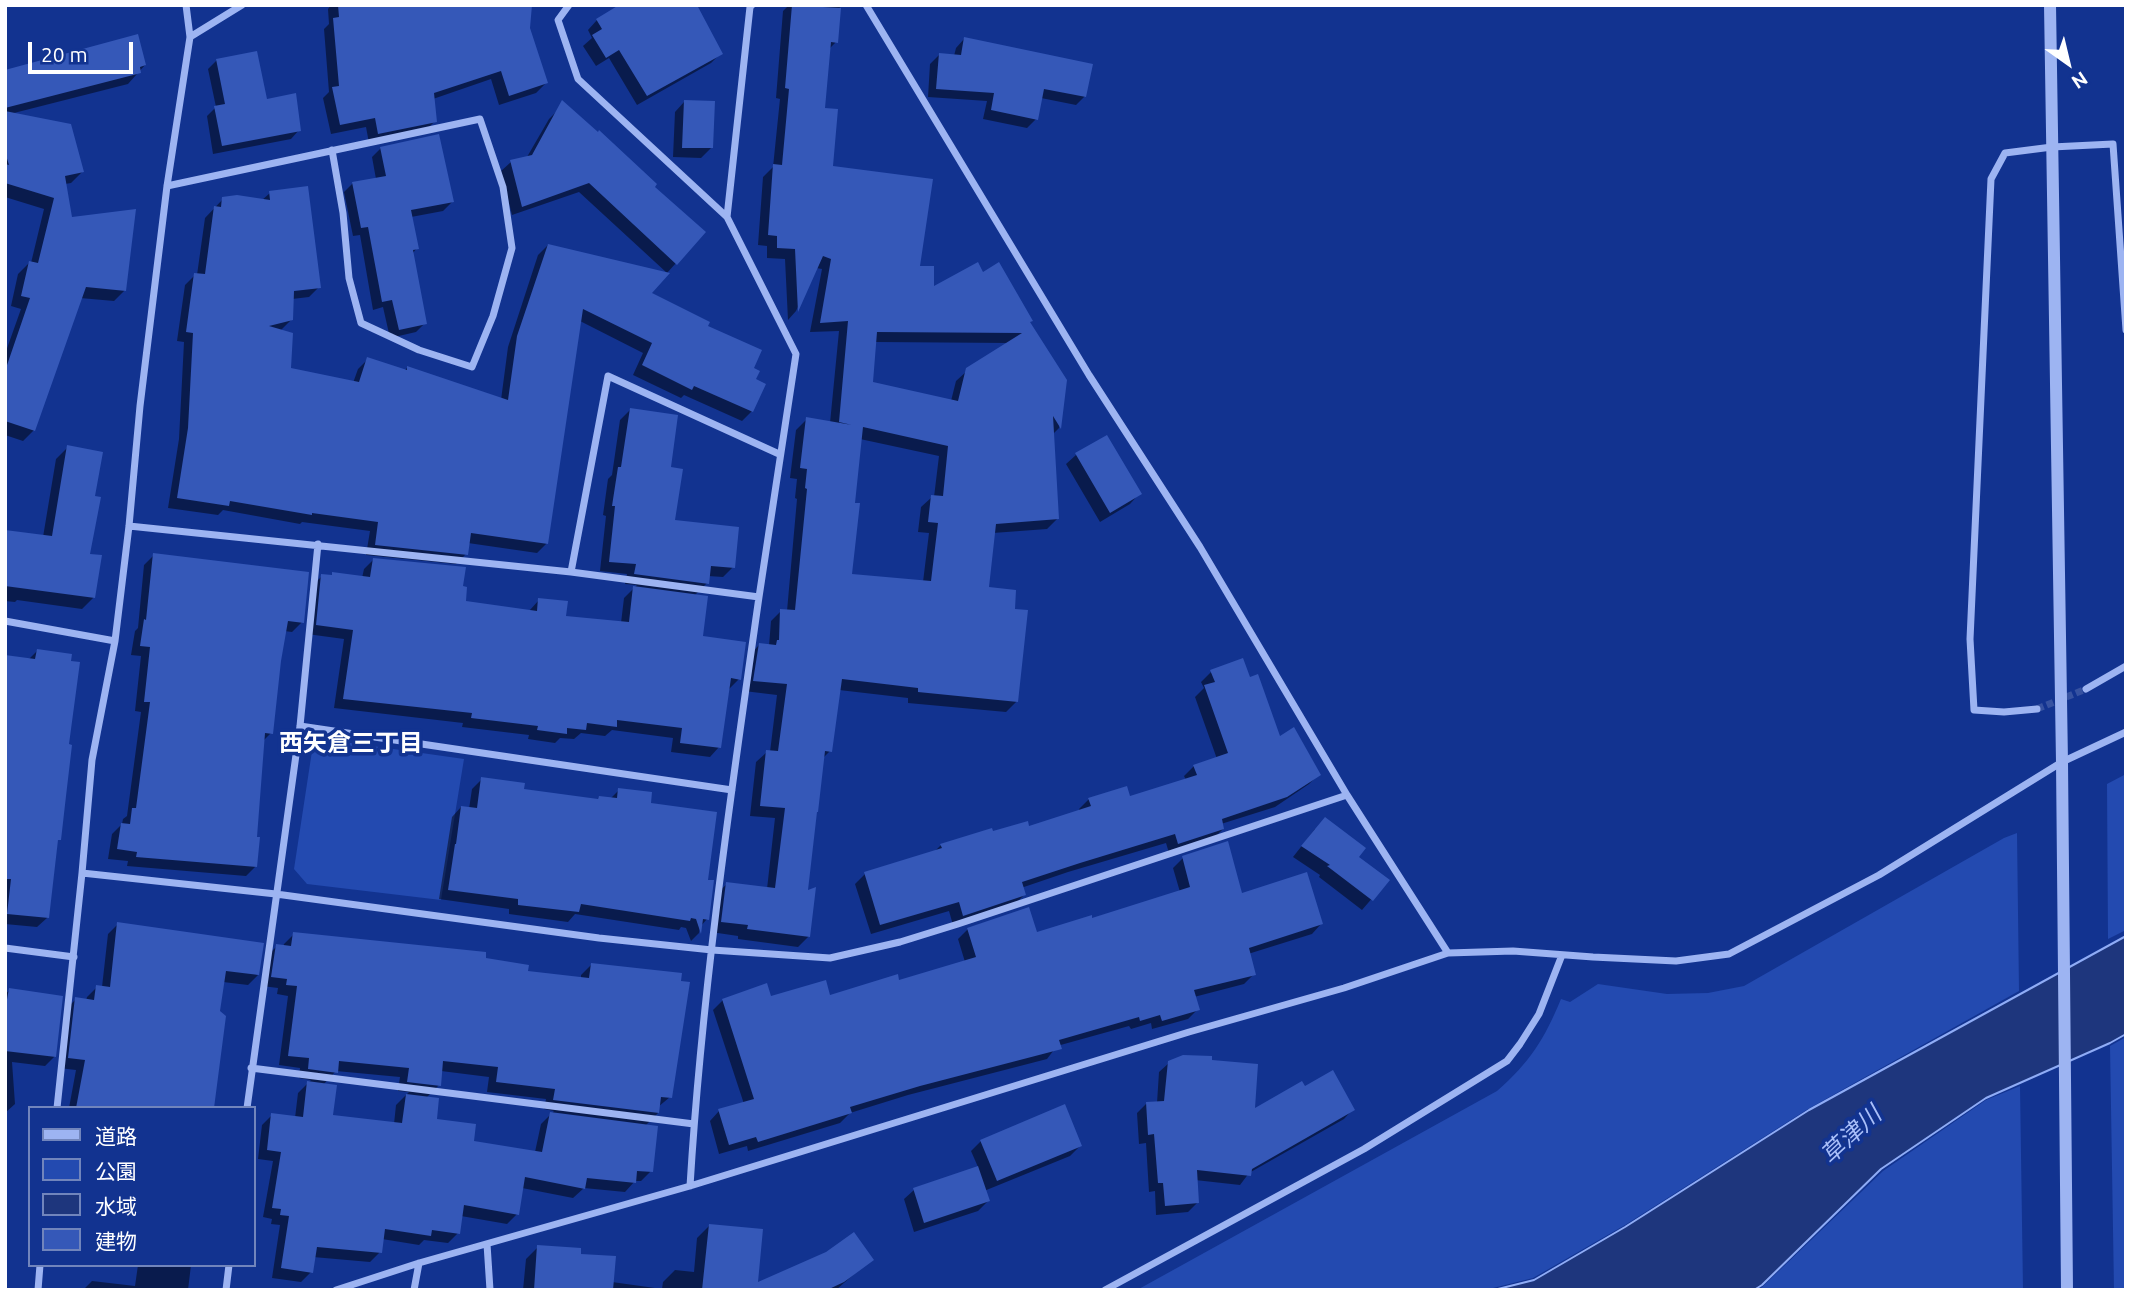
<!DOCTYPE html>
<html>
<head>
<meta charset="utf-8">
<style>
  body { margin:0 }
  #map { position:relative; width:2131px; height:1295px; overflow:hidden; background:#123390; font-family:Ubuntu,"Noto Sans JP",sans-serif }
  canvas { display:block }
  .frame { position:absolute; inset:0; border:7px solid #fff; pointer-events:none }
  .legend { position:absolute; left:28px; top:1106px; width:228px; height:161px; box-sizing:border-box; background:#123390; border:2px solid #7185bc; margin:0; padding:9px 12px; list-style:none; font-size:21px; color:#fff }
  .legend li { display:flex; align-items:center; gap:14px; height:35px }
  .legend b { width:35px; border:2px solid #7185bc }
  .north { position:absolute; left:2033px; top:28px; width:70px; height:70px; -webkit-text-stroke:5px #123390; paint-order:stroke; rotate:146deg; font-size:19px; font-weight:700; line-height:28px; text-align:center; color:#fff }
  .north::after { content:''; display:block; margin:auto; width:24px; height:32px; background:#fff; clip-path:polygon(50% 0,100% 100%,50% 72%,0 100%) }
  .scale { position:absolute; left:28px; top:42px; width:105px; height:32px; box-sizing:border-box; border:4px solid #fff; border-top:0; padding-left:9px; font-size:21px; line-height:24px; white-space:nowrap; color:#fff; -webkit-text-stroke:5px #123390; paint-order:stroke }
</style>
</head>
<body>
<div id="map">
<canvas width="2131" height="1295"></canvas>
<div class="frame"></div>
<ul class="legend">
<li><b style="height:9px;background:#9db4f2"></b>道路</li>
<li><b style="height:19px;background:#234ab0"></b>公園</li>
<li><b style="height:19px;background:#1e367d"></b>水域</li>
<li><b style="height:19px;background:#3558b8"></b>建物</li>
</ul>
<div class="north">N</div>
<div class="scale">20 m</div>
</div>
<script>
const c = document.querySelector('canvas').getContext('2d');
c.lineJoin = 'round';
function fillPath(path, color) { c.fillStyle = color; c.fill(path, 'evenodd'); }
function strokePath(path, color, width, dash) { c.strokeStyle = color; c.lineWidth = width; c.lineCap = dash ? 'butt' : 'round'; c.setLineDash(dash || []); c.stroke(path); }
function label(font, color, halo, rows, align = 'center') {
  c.font = font + ' Ubuntu,"Noto Sans JP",sans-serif'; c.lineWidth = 7; c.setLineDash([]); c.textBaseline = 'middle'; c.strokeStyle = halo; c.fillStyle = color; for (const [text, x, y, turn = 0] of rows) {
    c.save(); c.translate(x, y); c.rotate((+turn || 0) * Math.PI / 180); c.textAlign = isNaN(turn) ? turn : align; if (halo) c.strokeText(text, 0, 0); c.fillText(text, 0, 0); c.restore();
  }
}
const green = new Path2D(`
  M330,740l134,19 -23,141 -134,-16 -13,-15 18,-118z
  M2126,774v156l-18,9 -1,-155z
  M2017,833l2,158 -211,118 -183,116 -92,53 -48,12h-348l360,-199c33,-29 47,-51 64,-92l9,3 28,-18 69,10 41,-1 36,-7 260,-148z
  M2126,1037v253h-12l-4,-244z
  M2020,1086l3,204h-264l124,-119 103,-71z`);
const water = new Path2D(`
  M2126,936v98l-16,9 -124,55 -105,71 -119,116 -8,5h-260l40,-10 91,-53 184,-117z`);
const shadow = new Path2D(`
  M331,5h200l-3,23 18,55 -10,10 -37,12 -8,-26 -58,20 2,22 -10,10 -56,12 -3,-16 -35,7 -8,-36 6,-6 -5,-63 5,-5 -1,-15z
  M789,5h51l-4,37 -7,7 -5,60 7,58 87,101 14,21 50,-15 46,49 37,57 -6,48 -6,6 5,84 -11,11 -54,4 -6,56 30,112 -11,11 -98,-9v-5l-69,-8 -9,61 -8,8 -16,133 3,44 -11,11 -60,-8v-3l-27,-4 5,-38 11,-10 40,5 8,-71 -25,-2 6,-54 11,-10h3l7,-57 -33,-4 5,-35 10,-11 10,1 2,-25 10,-10h6l10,-112 -2,-1 2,-19 -7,-1 6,-48 11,-11 23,4 9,-92 -29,1 12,-63 -6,-1 -20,43 -8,9 -3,-61 -18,-1v-12l-9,-1 5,-68 10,-10 7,-68 -4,-1 7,-87zM875,342l135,1 -42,27 -12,11 -5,20 -80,-17zM860,439l79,17 -5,41h-2l-11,10 -3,25 11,1 -6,49 -73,-7 3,-71z
  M597,20l124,33 -10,10 -74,42 -28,-47 -13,8 -13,-20 9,-8 -4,-8z
  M964,39l121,57 -9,9 -35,-7 -5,21 -9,9 -44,-9 4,-18 -59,-4 2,-33 9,-9 15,1 2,-8z
  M217,60l48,41 34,29 -8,9 -78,15 -6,-38 9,-9 -8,-38z
  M145,65l-17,19 -118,30 72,58 -11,11 -6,1 5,35 55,71 -11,11 -34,-3 -46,132 -11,11 -18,-6v-81l16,-45 -10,-3 7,-32 11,-11h2l13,-54 -39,-12v-125z
  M684,102l27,46 -10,10 -28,-1 2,-45z
  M559,109l93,78 24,76 -9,10 -88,-81 -67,23 -11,-44 10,-9 16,-5 22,-38z
  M381,148l71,54 -9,9 -32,6 6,31 -5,6 13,69 -9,9 -26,6 -7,-31 -10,3 -13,-75 -7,1 -9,-44 9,-9 23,-4 -4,-22z
  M270,193l49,94 -10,10 -17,2 -1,21 -11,11 10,38 63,14 5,-14 10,-10 36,12 3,-3 94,32 7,-53 30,-92 10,-10 101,49 56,33 46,42 3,11 -2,31 -10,10 -58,-26 -3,3 -48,-23 10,-22 -63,-32 -33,222 -10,10 -69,-10 -2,11 -10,10 -90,-9 4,-24 -68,-9 -2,2 -77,-14 -5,5 -50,-7 11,-69 5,-97 -7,-1 8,-56 10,-10h2l8,-57 18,-19 39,1z
  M630,410l39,59 4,52 60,46 -10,10 -15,-1 -1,7 -13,13 7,42 38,41 -10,10 -10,58 -9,10 -39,-5 2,-14 -61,-8 -7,6 -24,-3 -7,6 -14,-1 -5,5 -27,-4 1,-4 -67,-8 1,-4 -129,-15 10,-69 -37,-5 5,-48 10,-10 40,2 2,-9 10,-10 87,29 3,15 65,8 10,-11 25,18 57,5 3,-25 13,-13 -12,-1 2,-10 -27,-3 6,-55 -3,-1 5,-36 4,-4 8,-55z
  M68,447l25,51 -5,57 6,42 -12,12 -65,-9 -2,2 -10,-1v-68l38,4 13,-78z
  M1076,455l63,39 -9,10 -30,18 -34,-58z
  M154,555l148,67 -10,10 -8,-1 -13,102 -8,8 -8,97 1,28 -10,10 -119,-10 1,-5 -20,-2 4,-25 10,-10 1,-5 4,-3 14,-104 -6,-1 6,-55 -10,-1 4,-24 3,-3 6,-63z
  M37,651l30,95 -8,93 -3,3 -9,76 -10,9 -32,-3v-268l23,4z
  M1211,672l38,8 30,59 40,35 -10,10 -34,23 -54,17 2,5 -10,10 -44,14 -3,-10 -98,29 -47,16 3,7 -10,10 -61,20 -4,-14 -78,23 -16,-50 10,-10 69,-22 7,-7 87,-17 52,-17 -1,-2 10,-10 40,-1 57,-18 -2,-4 10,-10 23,-7 -22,-62 9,-9 -3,-6z
  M482,779l40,12 75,9 2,-3 11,2 9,-9 30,14 57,77 1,38 -7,8 -1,6 -8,8 -5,-13 -5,-1 -2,3 -104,-16 -7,8 -59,-8v-5l-70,-10 13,-82 9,-10 8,2 3,-20z
  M1315,829l42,28 30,24 -25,29 -43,-33 1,-2 -27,-18z
  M1183,858l58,37 80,29 -9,10 -64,20 6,20 -10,10 -50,13 4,12 -10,10 -36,10 -1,-6 -20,6 -2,-3 -72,20 -10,13 -139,36 -58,18 -10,10 -92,28 -1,-5 -28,8 -9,-33 9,-10 25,-7 -31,-94 10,-10 106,-3 69,-15 67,-20 -7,-23 10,-10 68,5 55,-14 89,-28 -7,-24z
  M118,924l140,51 -10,10 -25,-3 -4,30 -8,96h-142l7,-38 -17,-2 7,-59 10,-10 10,2 1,-4 10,-10h5l6,-53z
  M294,934l190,26 42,13 55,6v-4l10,-10 79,132 -12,10v6l-13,13 6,45 -10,10h-6l-10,11 -41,-4 -11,10 -51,-10 -5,26 -10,10 -46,-8 -3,17 -10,10 -24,-3 -5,5 -37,-6 -2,13 -10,10 -57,-5 -2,15 -10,10 -29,-4 8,-53 -9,-1 1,-5 -9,-2 10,-56 -15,-2 4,-34 10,-10 23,3 3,-25 13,-13 -12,-2 1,-10 -21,-3 9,-69 -11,-2 1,-6 -16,-2 5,-30 10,-10 6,1 1,-3zM336,1071l64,6 -2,14 11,1 -13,13 -2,19 -63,-7 -8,-32zM441,1071l48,6 -2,15 59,7 -2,10 10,2 -13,13 -6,28 -63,-10 -37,-21 -9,-23 13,-13z
  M10,990l45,66 -10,10 -33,-4 3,42 -10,9v-119z
  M1210,1062l43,49 51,-23 49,21 -9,10 -95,54 -9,12 -45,-5 2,23 -9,9 -32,3 -1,-24 -6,1 -3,-49 -7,1 -2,-31 9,-9 11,-1 2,-31 10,-9z
  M981,1141l99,5 -10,10 -86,35 4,10 -10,10 -64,21 -10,-33 10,-9 64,-23 -7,-16z
  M709,1226l47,58 115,-25 -35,31h-313l3,-31 12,-12 41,8 33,27 50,7 1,-7 12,-12 19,2 3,-34z
  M138,1265h53l-3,25h-105l9,-9 43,5z`);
const building = new Path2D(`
  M338,5h194l-2,23 18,55 -39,13 -8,-25 -67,22 3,29 -59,12 -3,-16 -35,7 -8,-38 7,-1 -6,-68 6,-1z
  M619,5h78l26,49 -76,42 -28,-46 -13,8 -14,-23 10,-6 -6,-10z
  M792,5h32l-1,2 18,1 -3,35 -7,-1 -6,66 13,1 -5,57 100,13 -13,87h14v20l44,-24 5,10 16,-10 34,59 -3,1 37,58 -6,49 -8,-13 6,103 -63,5 -7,63 27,3 -1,19 13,1 -10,92 -100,-10v-4l-76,-9 -10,73 -7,-1 -7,61h-1l-9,78 8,-3 -6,50 -63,-8 1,-4 -27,-3 5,-40 49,6 10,-80 -25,-2 6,-56 12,1 9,-67 -34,-3 6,-38 17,2 1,-5h2l1,-31 15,1 12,-121 -2,-1 2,-19 -7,-1 6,-51 46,8 -13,-3 9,-101 -28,2 11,-64 -8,-3 -25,56 -3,-63 -18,-1v-12l-9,-1 5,-71 9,1 7,-76 -4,-1zM877,332l145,1 -56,35 -8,33 -85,-19zM863,427l85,19 -5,50 -12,-1 -3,27 10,1 -7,58 -79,-7 8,-71h-5z
  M138,34l8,31 -6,2 1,6 -136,35v-38z
  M964,37l129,27 -7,33 -42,-8 -6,31 -47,-10 3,-17 -58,-4 3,-36 22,2z
  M257,51l10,48 29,-6 5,38 -79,15 -8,-40 11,-2 -9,-45z
  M562,100l36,32 1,-2 58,54 -2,3 51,45 -29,33 -88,-82 -67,24 -12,-47 22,-5z
  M684,100l31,1 -2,47h-31z
  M5,111l66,13 13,48 -19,4 7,41 64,-8 -10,82 -40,-4 -51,144 -30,-10v-50l25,-73 -9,-2 8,-35 9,2 16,-65 -49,-15v-19l4,1 -4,-13z
  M439,134l15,68 -43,8 8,39 -6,1 14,74 -28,6 -7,-30 -10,2 -14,-75 -7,1 -9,-46 34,-6 -6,-29z
  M308,186l13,102 -27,3 -1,29 -24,6 24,7 -2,35 68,14 8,-25 40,13v-4l101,34 9,-64 31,-92 122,29 -18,20 58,29 -2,4 54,24 -8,18 6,3 -4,8 10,5 -13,28 -59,-26 -2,4 -50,-25 10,-22 -69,-34 -35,235 -77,-11 -3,22 -93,-10 3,-23 -66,-9v2l-82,-14 -1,5 -52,-8 11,-70 5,-95 -7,-1 8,-59 11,1 9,-68 7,1 1,-10 15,-2 33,5 -1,-9z
  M630,408l48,7 -7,52 12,2 -8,51 64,7 -4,41 -24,-2 -2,18 -75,-10 2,-10 -27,-2 6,-56h-3l6,-39h3z
  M1107,435l35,59 -32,19 -35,-60z
  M67,445l36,7 -8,44 6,1 -11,57 12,1 -7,43 -90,-12v-56l47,6z
  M153,553l156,19 -5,51 -16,-2 -7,40 -8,73 -8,-1 -8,104h3l-3,30 -121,-10 1,-5 -20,-3 4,-26 9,1 2,-16h4l14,-106h-6l6,-55 -10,-1 4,-27 2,1z
  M373,558l93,9 -3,19 4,1 -1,14 71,10 1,-13 30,3 -2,15 63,6 4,-36 75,10 -5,40 43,6 -5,38 -10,-2 -10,70 -41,-5 2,-15 -65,-8v7l-30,-4 -1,7 -19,-2v6l-30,-4 1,-4 -67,-8 1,-5 -129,-14 10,-69 -37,-5 5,-51 11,1v-3l38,5z
  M37,649l35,5 -1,7 9,1 -11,82 3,1 -6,51 -5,44h-3l-9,78 -42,-4 4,-35h-6v-224l30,4z
  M1243,658l7,19 8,-3 22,62 14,-9 27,48 -34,22 -65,22 2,10 -46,15 -3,-10 -95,29 -58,19 4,13 -63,21 -4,-14 -79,23 -16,-53 78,-24 -2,-4 52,-16 1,3 35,-10 1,5 62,-20 -3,-8 39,-12 3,10 67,-21 -4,-10 35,-12 -24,-68 11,-3 -5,-12z
  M481,777l44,6 -1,6 74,10 1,-3 18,2 1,-10 34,4 -1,11 66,9 -9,68h6l-5,40 -6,-1 -2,15 -5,-15 -5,-1 -1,3 -109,-17 -2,8 -61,-7v-6l-70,-9 7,-46h1l5,-38 16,2z
  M1325,817l41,31 -7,9 31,23 -17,21 -46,-35 3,-1 -29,-19z
  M1228,841l14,52 65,-21 16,52 -74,24 7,27 -62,15 6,20 -38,11 -2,-6 -20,6 -1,-4 -80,23 3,9 -142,37 -70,21 2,6 -94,29 -2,-5 -27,8 -11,-36 36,-10 -32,-100 45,-16 4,13 55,-16 4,15 68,-21 1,6 77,-23 -9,-29 62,-21 8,25 55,-17v3l98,-31 -8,-31z
  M117,922l147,21 -5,32 -33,-4 -6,40 6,5 -12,92h-138l9,-48 -17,-2 7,-61 19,3 2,-15 14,2z
  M293,932l193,20v6l43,7 -1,6 61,7 2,-15 91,10 -1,8 9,1 -18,116 -11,-1 -2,16 -106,-13 2,-11 -59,-7 2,-15 -55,-6 -2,25 -34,-4 2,-14 -70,-7 -1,12 -30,-4 1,-11 -21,-2 9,-70 -11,-1 1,-6 -16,-2 5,-33 15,2z
  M9,988l54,8 -7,61 -51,-6v-40z
  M1183,1055l29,1v4l46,4 -3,44 47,-27 3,5 28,-16 22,40 -103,59 -1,7 -54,-6 2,33 -34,3 -2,-23h-5l-4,-49 -6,1 -2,-33 18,-1 4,-40z
  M307,1081l30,4 -4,30 69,8 4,-29 33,4 -2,21 39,5 -2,17 68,11 8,-40 108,14 -5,46 -16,-1 -1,12 -49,-5 -2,11 -60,-12 -6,38 -55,-10 -4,29 -28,-4 -1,6 -46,-7 -3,24 -65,-6 -4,26 -32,-5 8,-52 -9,-1 1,-6 -9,-1 9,-56 -14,-2 4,-37 32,4z
  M1065,1104l17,42 -85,35 -17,-41z
  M978,1166l12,35 -66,22 -11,-35z
  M709,1224l54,5 -5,53 68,-30 28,-20 20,28 -30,22 -17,8h-125z
  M537,1245l44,3v6l35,2 -3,34h-79z`);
const minorTunnel = new Path2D(`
  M2037,709l49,-20`);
const minor = new Path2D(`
  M569,5l-11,15 20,59 149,138
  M752,5l-2,2 -23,210 69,137 -37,243
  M866,5l223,370 111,172 147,248 101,158
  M190,37l52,-32
  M167,186l313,-67 23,68 9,61 -19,68 -21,51 -53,-17 -58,-27 -12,-45 -6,-65 -11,-63
  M129,526l442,46 188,25c-28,196 -57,392 -69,589
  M571,572l37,-196 171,78
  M5,621l110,20
  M2086,689l40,-23
  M2037,709l-33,3 -30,-2 -4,-71 21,-460 14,-26 47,-6 61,-3 13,186
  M300,726l432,64
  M82,873l194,21 323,44 113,12 118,8 70,-16 58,-18 389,-129
  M5,948l69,9
  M251,1068l443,56
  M57,1108l25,-235 10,-113 23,-119 14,-115 11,-120 27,-220 23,-149 -4,-32
  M247,1108l53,-382 18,-182
  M487,1244l3,46
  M38,1290l2,-25
  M226,1290l3,-25
  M336,1290l83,-27 271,-77 499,-154 155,-44 104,-35 65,-2 80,6 83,4 53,-7 150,-79 183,-113 64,-30
  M414,1290l5,-27
  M1105,1290l259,-141 143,-88 13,-17 19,-30 23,-59`);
const tertiary = new Path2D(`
  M2050,5l12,757 5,528`);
const neighbourhoodNames = [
  ["西矢倉三丁目",351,743]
];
const waterNames = [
  ["草津川",1851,1135,-43]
];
fillPath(green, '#234ab0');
fillPath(water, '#1e367d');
strokePath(water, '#8facf6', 2);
fillPath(shadow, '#0007');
fillPath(building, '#3558b8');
strokePath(minorTunnel, '#3652a1', 7, [7, 3.5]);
strokePath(minor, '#9db4f2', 7);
strokePath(tertiary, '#9db4f2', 12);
label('bold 24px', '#fff', '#123390', neighbourhoodNames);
label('italic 24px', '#a9bff9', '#123390', waterNames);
</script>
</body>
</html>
